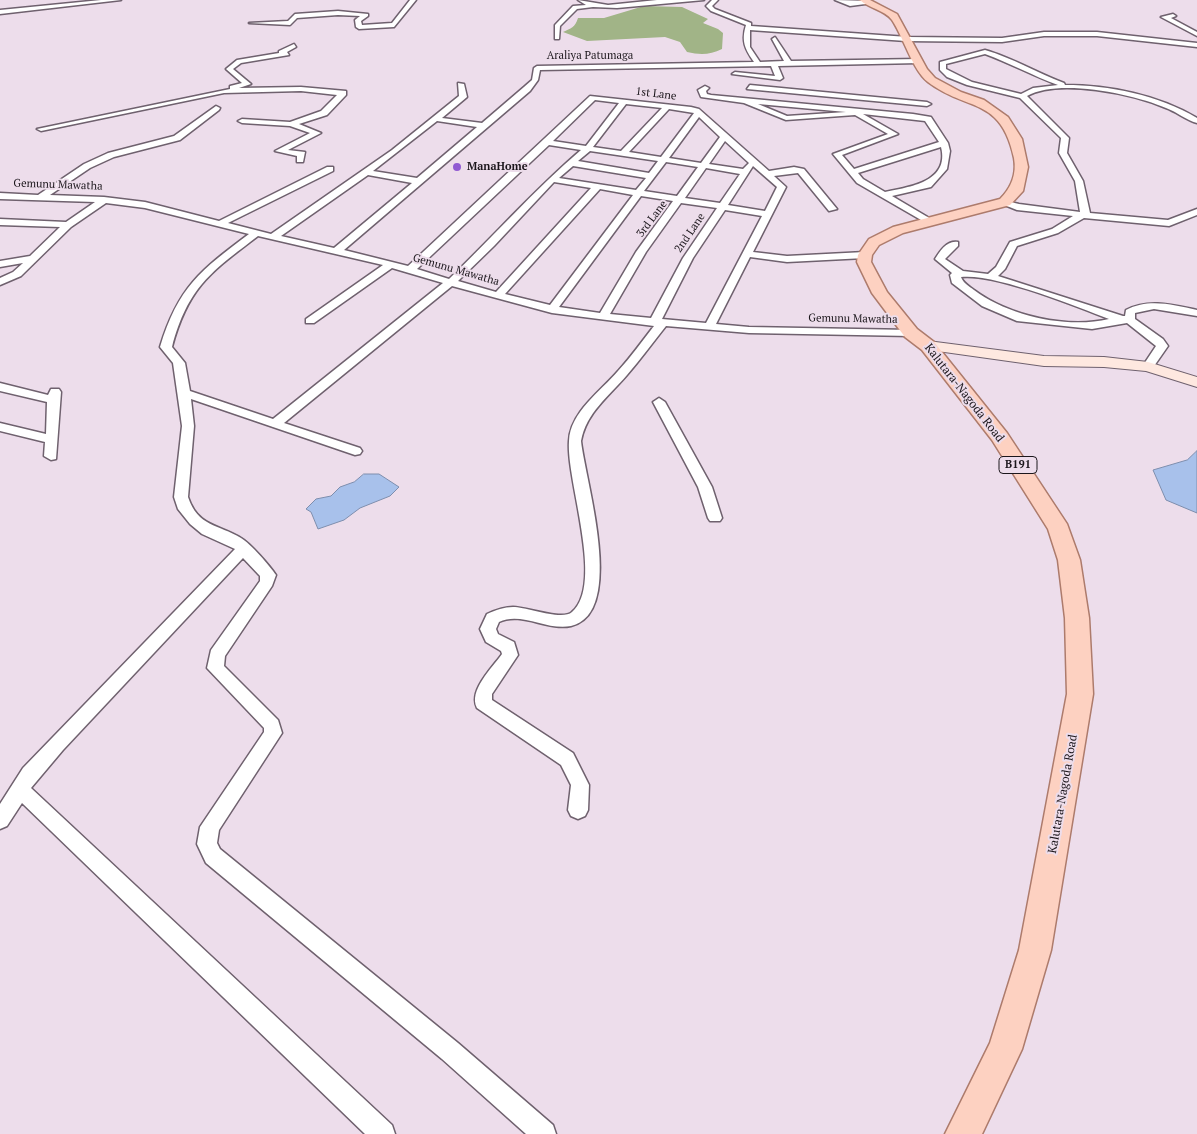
<!DOCTYPE html>
<html>
<head>
<meta charset="utf-8">
<style>
  body { margin:0 }
  canvas { display:block; background:#edddeb }
</style>
</head>
<body>
<canvas width="1197" height="1134"></canvas>
<script>
const c = document.querySelector('canvas').getContext('2d');
c.lineJoin = 'round';
function fillPath(path, color) { c.fillStyle = color; c.fill(path, 'evenodd'); }
function strokePath(path, color, width, dash) { c.strokeStyle = color; c.lineWidth = width; c.lineCap = dash ? 'butt' : 'round'; c.setLineDash(dash || []); c.stroke(path); }
function label(font, color, halo, rows, align = 'center') {
  c.font = font + ' "PT Serif",serif'; c.lineWidth = 4; c.setLineDash([]); c.textBaseline = 'middle'; c.strokeStyle = halo; c.fillStyle = color; for (const [text, x, y, turn = 0] of rows) {
    c.save(); c.translate(x, y); c.rotate((+turn || 0) * Math.PI / 180); c.textAlign = isNaN(turn) ? turn : align; if (halo) c.strokeText(text, 0, 0); c.fillText(text, 0, 0); c.restore();
  }
}
const forest = new Path2D(`
  M644,6l38,1 26,12 -5,4 15,6 5,4 -1,16c-12,6 -22,6 -35,3l-7,-10 -15,-5 -78,4 -24,-9c8,-4 12,-4 15,-14h26z`);
const water = new Path2D(`
  M1197,451v62l-31,-13 -13,-30 34,-10z
  M364,474h15l20,13 -9,9 -30,12 -16,12 -26,9 -7,-17 -5,-3 10,-10 15,-3 9,-9 14,-5z`);
const street = new Path2D(`
  M101,0h20l-121,14v-4z
  M410,0h6l-22,27 -35,2 -3,-2 -1,-7 5,-4 -22,-1 -41,3 -7,7 -41,-2 39,-2 7,-7 43,-3 30,3v2l-7,5 1,4 30,-2z
  M578,0l30,5 49,-5h47l-87,8 -24,-1 -16,2 -17,17 -1,13h-4v-14l18,-19 13,-1z
  M712,0h6l-6,6 3,3 36,14v3l157,11 94,1 42,-6h53l100,11v4l-100,-11h-53l-42,6 -96,-1 -156,-11v17l10,15 24,-1 -12,-22 3,-2 16,24 128,-2 3,2 -3,2 -141,3 5,12 -3,2 -48,-6 3,-2 40,4 -4,-10 -231,4 -2,10 -8,11 -186,159 64,16 182,-170 101,11 8,2 70,62 25,-4 10,2 33,40 -8,2 -31,-38 -24,3 12,11 -33,65 34,4 78,-4 5,3 -5,3 -78,4 -37,-5 -34,67 33,3 162,3 6,3 -6,3 -162,-3 -83,-7c-13,16 -25,33 -39,49 -18,21 -41,38 -46,66 4,39 46,172 -10,185 -24,5 -50,-15 -72,-4l-3,7 2,5 16,8 4,13 -26,39v6l81,53 16,32 -1,25 -3,6 -7,3 -7,-3 -3,-6 3,-25 -10,-20 -84,-57c-9,-17 15,-40 25,-54l-1,-3 -15,-9 -6,-13 7,-15c9,-4 17,-7 26,-7 14,0 49,14 59,5 33,-28 -6,-131 -3,-171 1,-29 32,-50 49,-70 13,-14 24,-30 36,-45l-102,-13 -100,-27 -168,137 76,25 2,3 -2,3 -5,1 -164,-56 3,27 -6,71c10,30 30,27 53,41 9,5 29,28 35,37l-4,11 -47,70 -1,10 54,54 4,13 -63,97 -2,13 3,6 238,194 95,82 3,9h-30l-84,-75 -236,-196 -9,-19 3,-17 64,-95v-4l-57,-60 4,-18 49,-69v-5l-17,-18 -180,192 -32,38 361,337 3,9h-30l-343,-331 -15,23 -7,3v-25l23,-36 212,-219 -33,-15 -12,-10 -12,-15 -4,-12 8,-71 -9,-63 -13,-16c18,-60 41,-77 89,-113l-104,-26 -39,-5 -35,24 -50,49 -21,9v-7l13,-6 10,-9 -23,4v-6l30,-5 30,-29 -60,-2v-6l66,3 29,-20 -95,-3v-6l38,2 46,-31 24,-11 66,-17 42,-30 4,2 -1,2 -39,30 -66,17 -24,11 -40,27 54,2 41,5 74,19 108,-54h6v4l-105,52 43,11 121,-84 67,-54 -1,-13 6,1 3,13 -25,21 40,5 42,-36 8,-7 2,-12 3,-2 217,-4c-9,-13 -13,-21 -8,-37l-35,-14 -5,-5zM595,100l24,3 -33,43 -33,-5zM626,104l36,4 -41,43 -28,-4zM669,109l25,4 -33,44 -32,-5zM699,117l21,20 -19,26 -32,-5zM437,121l40,6 -60,51 -44,-7zM725,141l24,22 -6,6 -34,-5zM549,145l32,5c-47,40 -87,86 -132,129l-32,-10zM590,151l68,10 -9,12 -71,-12zM666,162l32,5 -21,29 -33,-5zM573,166l73,12 -10,12 -77,-12zM753,166l24,21 -12,24 -37,-6zM706,168l34,6 -20,29 -35,-5zM368,175l44,8 -78,65 -53,-12zM554,182l37,6 -95,104 -38,-11 36,-35zM600,189l33,6 -83,110 -45,-11zM641,196l32,5 -37,51 -36,61 -41,-6zM681,203l36,5 -34,50 -32,60 -41,-4 36,-62zM725,210l37,6 -56,107 -44,-4 31,-61zM258,236l125,29 -77,54v4h8l78,-55 51,15 -170,136 -83,-28 -5,-28 -13,-16c16,-60 39,-75 86,-111z
  M835,0l35,1 3,2 -23,3z
  M1173,14l3,2 -5,2 26,14v4l-36,-19z
  M294,44l2,3 -9,5 2,3 -48,8 -8,6 18,15 -12,4 62,-1 45,4v4l-19,20 -28,9 22,9 -33,17 17,2 -2,10h-6v-6l-22,-5 35,-18 -20,-7 -48,-3 -4,-2 4,-2 48,3 31,-11 16,-16 -36,-4 -77,2 -183,38 -4,-2 193,-40v-3l12,-3 -16,-14 11,-9 42,-7v-2z
  M985,50c28,8 52,23 79,33l1,2c44,0 94,10 132,33v5c-11,-3 -20,-11 -31,-15 -33,-14 -107,-30 -139,-12l42,42 -2,15 16,28 7,32 78,7 29,-11v6l-28,11 -85,-8 -26,15 -41,13 -12,23 -7,7 125,40h2l1,-6c23,-12 47,-5 71,0v6l-43,-7 -19,4v6l28,20 5,7 -16,23h-8l-2,-2 14,-21 -29,-23 -35,6 -75,-8 -35,-15 -30,-23 -2,-8 2,-2 -17,-14c5,-8 12,-19 23,-17v4l-13,13 18,12 25,3 8,-7 14,-25 42,-13 21,-13 -56,-6 -15,-6v-4l17,4 61,8 -5,-31 -16,-28 2,-15 -41,-40 -53,-13 -20,-8 -7,-7v-8zM985,54c25,9 48,22 73,31l-25,3 -12,6 -49,-12 -26,-13v-5zM961,277c33,-4 114,29 148,42 -42,10 -100,-3 -135,-29 -5,-4 -11,-7 -13,-13z
  M750,85l177,17 4,2 -4,2 -180,-17z
  M705,86l4,2 -3,3 1,3 4,1 202,19 18,3 17,26 2,8 -3,18 -16,18 -39,9 44,26 -8,2 -71,-41 -24,-29 55,-20 -33,-19 -69,5 -42,-17 -43,-6 -3,-7zM758,104l88,8 -59,4zM863,114l62,7 14,21 -85,27 -12,-14 56,-21zM941,147c9,35 -32,40 -56,45l-22,-13 -5,-6z
  M0,383l48,12 3,-6h8l2,3 -5,67 -5,1 -7,-4 1,-14 -45,-11v-8l46,11 1,-32 -47,-11z
  M659,398l6,4 47,85 10,31 -2,3h-10l-2,-3 -10,-31 -45,-85z`);
const secondary = new Path2D(`
  M928,341l116,15 60,1 44,5 49,15v10l-51,-16 -42,-4 -60,-1 -121,-17 -3,-3 3,-3z`);
const primary = new Path2D(`
  M860,0h10l27,14 30,55 8,9 26,14 23,8 24,17 14,22 6,28 -5,24 -13,14 -107,28 -24,12 -7,10 -1,7 16,30 30,37 17,13 73,91 60,91 13,36 9,58 4,76 -42,256 -29,99 -40,85h-37l45,-91 29,-93 48,-256 -2,-76 -7,-58 -10,-31 -56,-89 -70,-90 -17,-13 -33,-44 -15,-31 1,-7 11,-16 24,-12 107,-28c11,-11 17,-25 14,-41 -13,-62 -47,-46 -86,-76 -15,-11 -25,-46 -36,-62 -7,-10 -24,-12 -32,-20z`);
const markers = [
  [457,167,5,"#915ad2"]
];
const farStreetnames = [
  ["Araliya Patumaga",590,56],
  ["1st Lane",656,94,7],
  ["Gemunu Mawatha",58,185,2],
  ["3rd Lane",652,219,-53],
  ["2nd Lane",690,233,-56],
  ["Gemunu Mawatha",456,270,16],
  ["Gemunu Mawatha",853,319,1]
];
const farPoinames = [
  ["ManaHome",467,167]
];
const shields = [
  [1018,465,38]
];
const shieldNames = [
  ["B191",1018,465]
];
const streetNames = [
  ["Kalutara-Nagoda Road",964,393,52],
  ["Kalutara-Nagoda Road",1063,794,-80]
];
fillPath(forest, '#a1b487');
fillPath(water, '#a8c1eb');
strokePath(water, '#7e8ead', 1);
strokePath(street, '#6f616e', 3);
strokePath(secondary, '#6f616e', 2);
strokePath(primary, '#ad7b6c', 3);
fillPath(street, '#fff');
fillPath(secondary, '#fee8e0');
fillPath(primary, '#fdd1c1');
for (const [x, y, r, color] of markers) { const dot = new Path2D(); dot.arc(x, y, r, 0, 2 * Math.PI); c.fillStyle = color; c.fill(dot); strokePath(dot, '#edddeb', 2); }
label('11px', '#1b161b', '#edddeb', farStreetnames);
label('bold 11px', '#1b161b', '#edddeb', farPoinames, 'left');
for (const [x, y, w] of shields) { const box = new Path2D(); box.roundRect(x - w / 2, y - 8.5, w, 17, 4); c.fillStyle = '#edddeb'; c.fill(box); strokePath(box, '#1b161b', 1); }
label('bold 11px', '#1b161b', null, shieldNames);
label('12px', '#1b161b', '#edddeb', streetNames);
</script>
</body>
</html>
